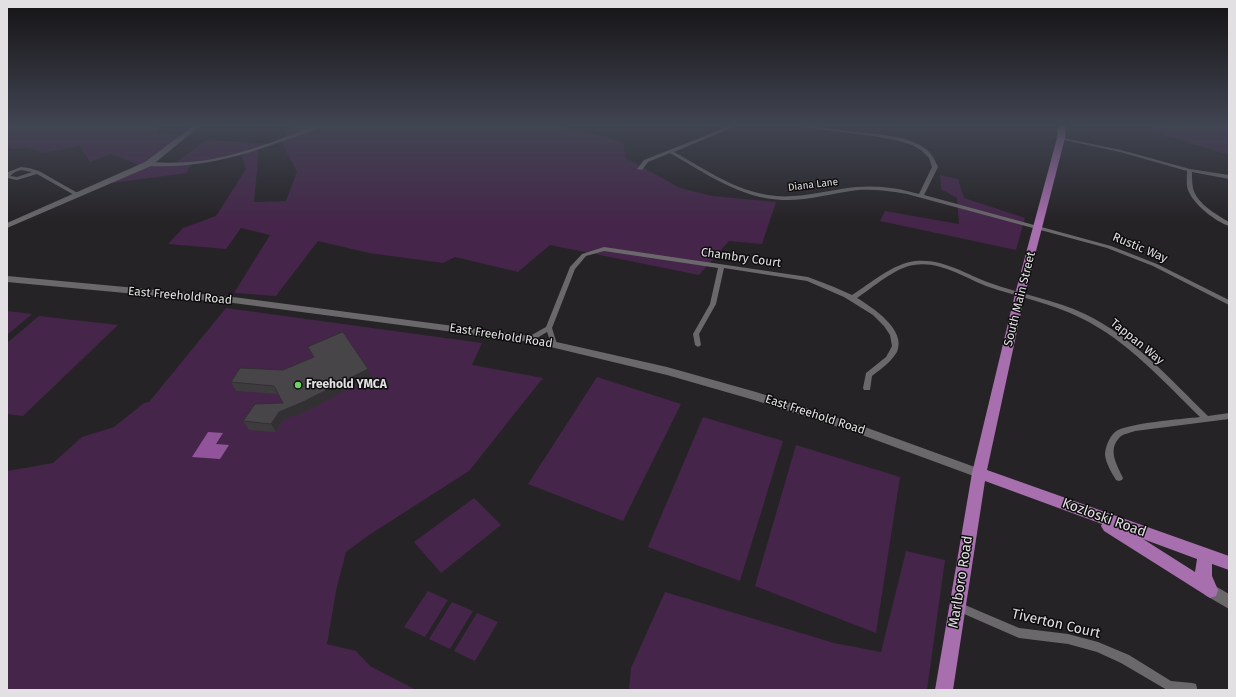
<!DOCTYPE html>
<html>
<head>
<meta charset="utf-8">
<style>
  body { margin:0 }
  #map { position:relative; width:1236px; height:697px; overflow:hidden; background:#262326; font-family:"Fira Sans",sans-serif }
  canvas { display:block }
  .frame { position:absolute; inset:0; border:8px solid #e2e0e2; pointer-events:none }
</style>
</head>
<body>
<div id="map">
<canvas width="1236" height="697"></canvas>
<div class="frame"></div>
</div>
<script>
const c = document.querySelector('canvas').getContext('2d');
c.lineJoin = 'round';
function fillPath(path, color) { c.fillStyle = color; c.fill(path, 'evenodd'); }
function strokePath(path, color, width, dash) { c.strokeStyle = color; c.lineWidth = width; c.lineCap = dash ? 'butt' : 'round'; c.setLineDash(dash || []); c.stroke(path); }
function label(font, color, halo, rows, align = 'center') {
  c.font = font + ' "Fira Sans",sans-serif'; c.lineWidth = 3; c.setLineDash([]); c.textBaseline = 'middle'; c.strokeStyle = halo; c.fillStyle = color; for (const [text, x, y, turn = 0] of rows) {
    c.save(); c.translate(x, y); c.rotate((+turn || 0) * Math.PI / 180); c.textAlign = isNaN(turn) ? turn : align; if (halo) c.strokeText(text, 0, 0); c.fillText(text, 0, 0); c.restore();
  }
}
const green = new Path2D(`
  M7,126h152l-2,6 26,4 -32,26 24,1 31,-23 67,4 -14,5 -5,53 32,-1 11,-29 -16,-31 11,-15h272l3,4 41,7 15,6 3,15 54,30 32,8 64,6 -14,42 -33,-3 -30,34 -149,-30 -32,27 -63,-15 -12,6 -74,-10 -51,-12 -42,55 -42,-3 36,-58 -29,-7 -15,21 -58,-5 15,-16 33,-12 30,-47 -5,-15 -49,8 -6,11 -81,11 38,-17 -31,-13 -22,8 -10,-16 -36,7 -16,-5 -16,1 -5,-4z
  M1152,126h77v29l-78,-24z
  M940,175l18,4 6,19 61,20 -9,32 -136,-29 5,-10 74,13 -2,-26 -16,-9z
  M226,308l256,35 -10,22 71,13 -74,93 -100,64 -23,17 -10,39 -9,53 29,7 14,15 46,24h-409v-219l46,-8 29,-26 32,-10 30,-24 5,-1z
  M7,311l25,3 -25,21z
  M39,316l79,9 -95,91 -16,-2v-71z
  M597,377l84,27 -58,117 -95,-37z
  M703,417l80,24 -43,140 -92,-34z
  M796,445l104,32 -24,156 -121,-47z
  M474,498l27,27 -60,48 -27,-31z
  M906,551l39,9 -18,130h-298l2,-22 34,-76 169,51 47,9z
  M428,591l20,9 -23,37 -21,-10z
  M452,602l21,9 -23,38 -21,-10z
  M477,613l21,9 -23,39 -21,-10z`);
const water = new Path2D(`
  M208,432l15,1 -7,11 13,1 -9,14 -28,-2z`);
const street = new Path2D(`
  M315,126h7c-10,6 -23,9 -34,13 -48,18 -88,29 -140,27l-3,-2 3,-2c14,1 29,1 43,0 43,-4 84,-21 124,-36z
  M730,126h6l-62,26c29,16 60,38 94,43 29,5 59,-5 88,-8 22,-2 43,1 63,7l13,-27 -3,-9 -7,-7 -10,-6 -13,-4 -25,-5 -74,-9 -2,-1c18,0 36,3 55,6 22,2 55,3 73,17 6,5 9,11 12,18l-14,28 187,51 46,18 72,36v5l-76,-39 -46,-18 -200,-54c-17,-3 -32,-5 -49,-4 -25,3 -51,11 -76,10 -42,-2 -77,-27 -112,-47l-22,9 -6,8 -5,-1 7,-9z
  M1059,137l62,13 69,19 39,6v4l-37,-7c0,5 0,11 1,16 4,16 23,26 36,34v4c-14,-5 -35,-21 -41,-36 -2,-6 -1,-13 -1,-19l-67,-19 -61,-13z
  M21,167l8,1 10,3 42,24 -3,2 -2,-1 -39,-22 -20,6 -10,-2v-5l1,-1zM21,170l11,2 -15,5 -7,-1 5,-4z
  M604,247l204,30 26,10 18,8c19,-12 40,-31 63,-34 27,-3 51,13 75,22 31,11 65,17 95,31 48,23 85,65 123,102l21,-3v6l-94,12c-5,2 -12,3 -15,6 -13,13 -3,28 3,41l-1,2 -3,1 -3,-1c-4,-7 -10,-16 -11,-25 0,-7 4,-18 10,-23 11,-9 68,-13 85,-15 -37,-36 -72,-76 -119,-99 -30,-15 -63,-21 -95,-32 -23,-9 -46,-25 -72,-21 -18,2 -42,23 -57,33 15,9 50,32 40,54 -6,10 -16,17 -25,24l-2,14h-6l-1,-2 3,-15 20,-16 4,-7 2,-4 -2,-11 -6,-9 -11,-11 -29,-18 -37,-16 -83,-13 -8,36 -17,30 2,11 -3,2 -3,-2 -2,-11 17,-30 8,-36 -114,-17 -18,5 -11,13 -23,59 5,16 -1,2h-4l-5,-14 -15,9h-4l-1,-2 1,-2 18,-10 24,-60 12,-13z
  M958,602l61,26 49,6 30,8 31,13 42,26 21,2 4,1 1,4v2h-30l-46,-27 -24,-11 -29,-8 -49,-6 -64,-28 -2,-3 2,-3z`);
const secondary = new Path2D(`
  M193,126h7l-49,40 -144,62v-5l138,-61z
  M7,276l226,21 297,39 137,31 89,25 106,34 121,44 2,3 -2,3 -4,2 -125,-46 -100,-32 -87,-25 -137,-33 -297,-39 -226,-21z
  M1210,583l19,11v15l-24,-14 -2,-5 2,-5z`);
const primary = new Path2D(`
  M1058,126h8l-1,12 -40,156 -38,176 242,86v14l-17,-6v12l6,14 -2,6 -6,2 -106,-67 -3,-5 1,-2 -117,-43 -32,209h-18l37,-217 43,-179 42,-156zM1143,539l54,20 -2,13z`);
const wall = new Path2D(`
  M308,347l63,30 -64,34 -24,9 -7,12 -27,-2 -6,-9 40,-18 -4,-9 -43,-3 -5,-9 52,-12 30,-13z`);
const shadedWall = new Path2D(`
  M368,369l3,8 -64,34 -24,9 -7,12 -5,-8 8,-12z`);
const building = new Path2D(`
  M343,332l25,37 -65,33 -24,10 -8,12 -28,-3 12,-17 28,-1 -9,-17 -43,-4 9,-14 43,2 31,-13 -6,-10z`);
const markers = [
  [298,385,4,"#6ad363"]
];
const farStreetnames = [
  ["Diana Lane",813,185,-7]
];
const streetNames = [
  ["Rustic Way",1140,248,23],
  ["Chambry Court",741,258,8],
  ["East Freehold Road",180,296,5],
  ["South Main Street",1020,299,-76],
  ["East Freehold Road",501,336,9],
  ["Tappan Way",1137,342,39],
  ["East Freehold Road",815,415,18]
];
const poiNames = [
  ["Freehold YMCA",306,385]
];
const nearStreetnames = [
  ["Kozloski Road",1104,518,20],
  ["Marlboro Road",961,582,-81],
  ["Tiverton Court",1056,624,13]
];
fillPath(green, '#45254a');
fillPath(water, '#91549a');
fillPath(street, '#6b686b');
fillPath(secondary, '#6b686b');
fillPath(primary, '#a86faf');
fillPath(wall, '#3e3b3e');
fillPath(shadedWall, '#323032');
fillPath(building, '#484548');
strokePath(building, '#323032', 1);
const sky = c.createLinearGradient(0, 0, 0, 224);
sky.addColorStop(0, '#151315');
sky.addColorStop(0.56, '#414552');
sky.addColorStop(1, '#41455200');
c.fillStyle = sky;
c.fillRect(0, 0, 1236, 224);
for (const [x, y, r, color] of markers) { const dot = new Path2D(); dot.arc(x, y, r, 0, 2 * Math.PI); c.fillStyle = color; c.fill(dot); strokePath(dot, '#0e0d0e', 1.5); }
label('10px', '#e2e0e2', '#0e0d0e', farStreetnames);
label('12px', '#e2e0e2', '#0e0d0e', streetNames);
label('bold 12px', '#e2e0e2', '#0e0d0e', poiNames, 'left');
label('14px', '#e2e0e2', '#0e0d0e', nearStreetnames);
</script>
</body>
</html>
